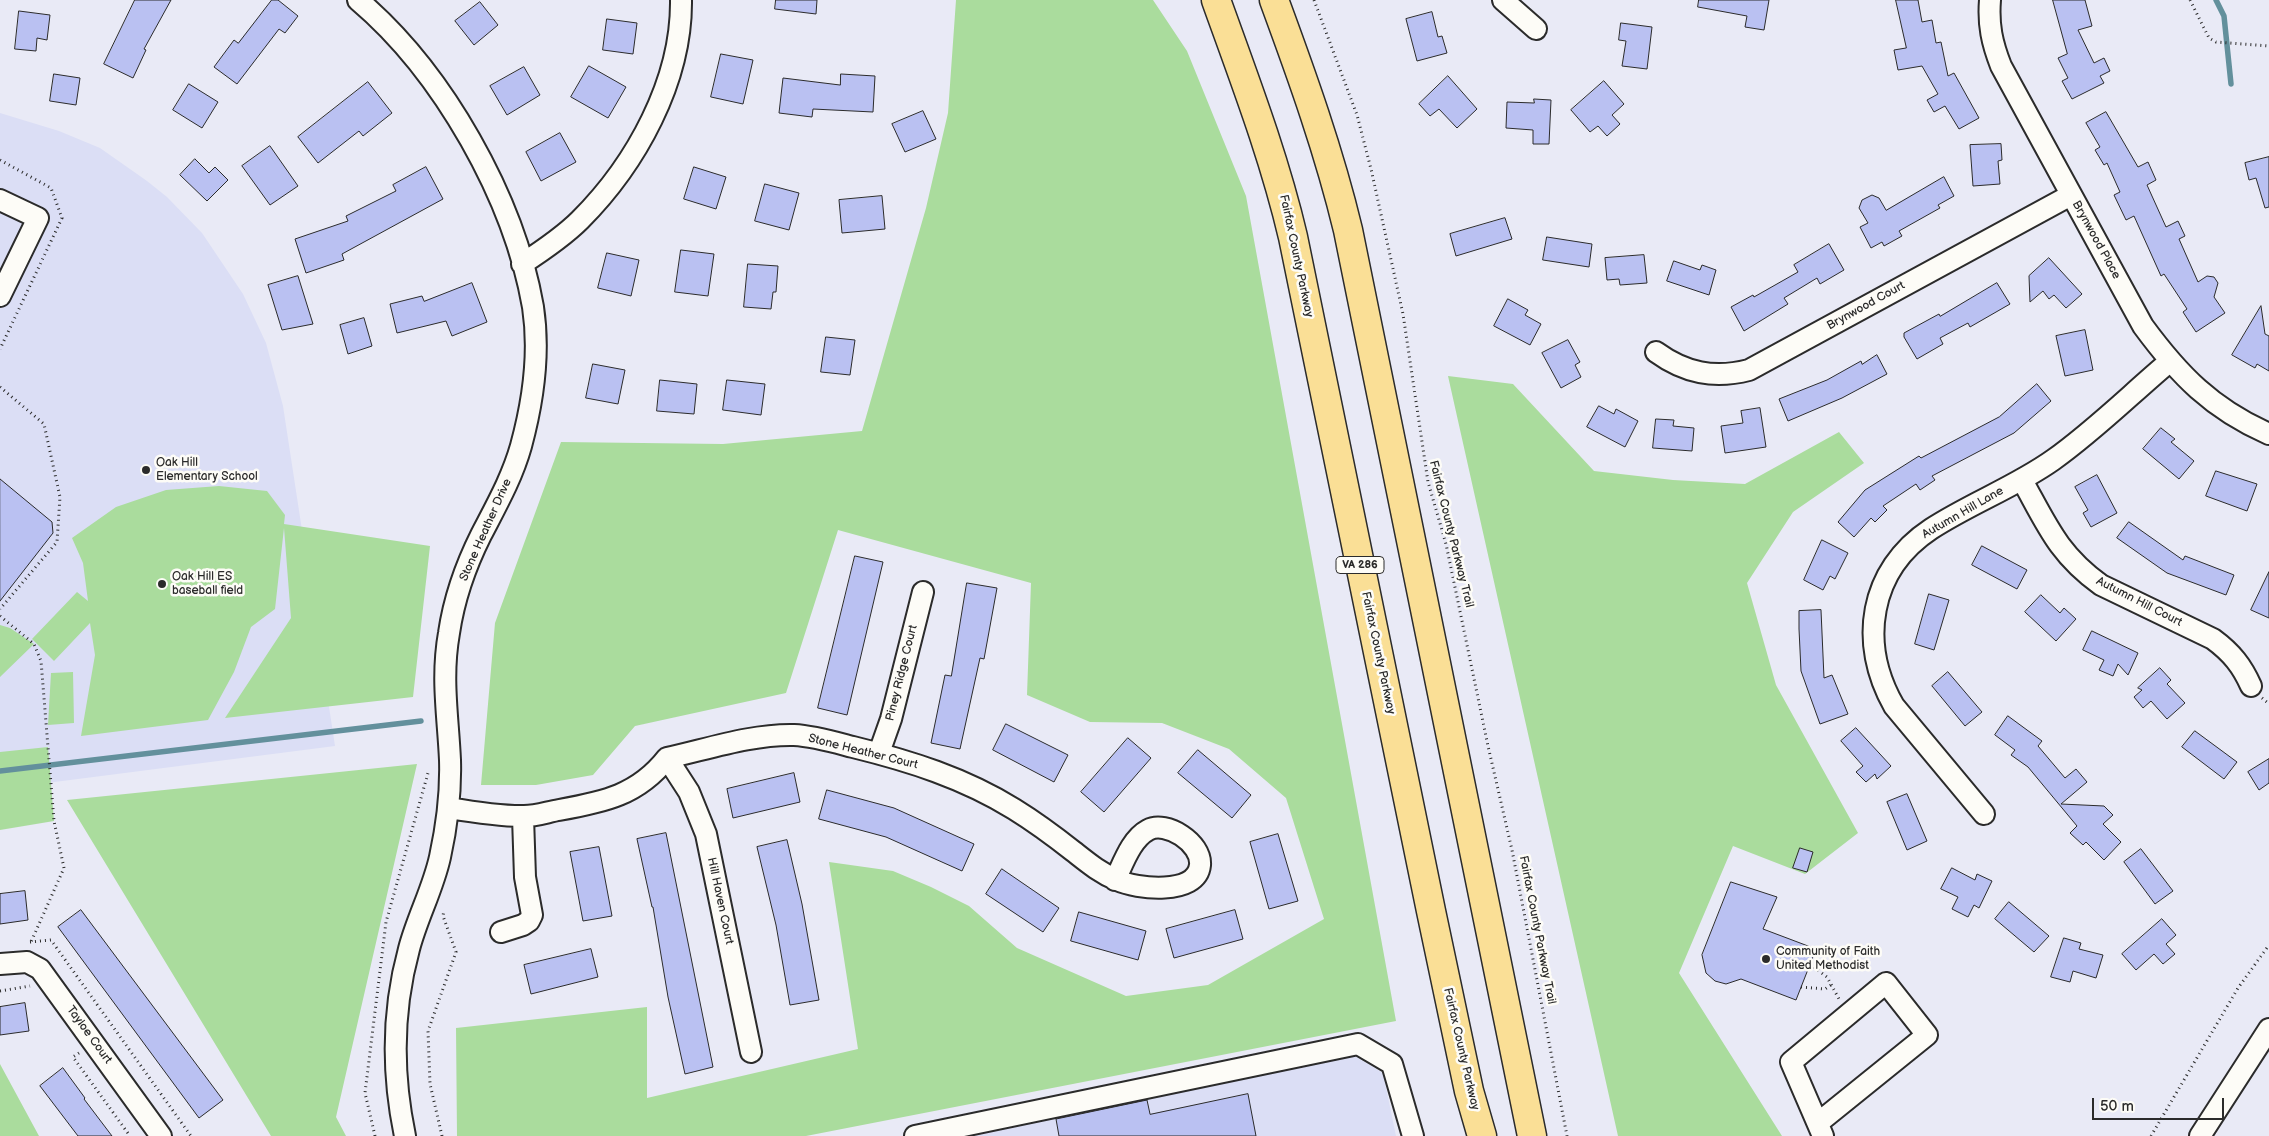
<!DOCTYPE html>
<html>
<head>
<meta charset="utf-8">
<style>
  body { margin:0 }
  #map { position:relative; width:2269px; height:1136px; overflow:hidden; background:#e9eaf6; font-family:"Balsamiq Sans",sans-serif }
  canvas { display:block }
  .scale { position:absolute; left:2092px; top:1098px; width:132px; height:22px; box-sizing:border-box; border:2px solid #2b2b2b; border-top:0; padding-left:6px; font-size:15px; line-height:18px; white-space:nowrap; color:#2b2b2b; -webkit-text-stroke:4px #fdfcf7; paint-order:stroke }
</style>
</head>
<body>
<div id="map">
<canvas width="2269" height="1136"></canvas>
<div class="scale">50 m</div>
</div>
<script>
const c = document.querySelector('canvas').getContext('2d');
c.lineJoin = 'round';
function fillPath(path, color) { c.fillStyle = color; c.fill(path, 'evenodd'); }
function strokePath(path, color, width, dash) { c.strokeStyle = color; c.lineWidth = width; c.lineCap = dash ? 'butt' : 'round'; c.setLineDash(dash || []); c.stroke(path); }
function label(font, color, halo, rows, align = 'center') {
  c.font = font + ' "Balsamiq Sans",sans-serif'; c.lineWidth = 5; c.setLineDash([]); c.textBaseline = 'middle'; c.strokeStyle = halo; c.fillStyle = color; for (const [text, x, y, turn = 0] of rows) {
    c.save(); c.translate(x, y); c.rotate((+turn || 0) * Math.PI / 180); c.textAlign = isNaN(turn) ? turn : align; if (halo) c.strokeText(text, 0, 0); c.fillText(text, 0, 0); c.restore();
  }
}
const built = new Path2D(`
  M0,113l59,18 41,17 47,33 20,16 35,36 41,61 23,49 17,63 52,340 -335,43z
  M1353,1055l30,18 13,63h-441z`);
const green = new Path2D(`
  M956,0h197l34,51 59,145 150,825 -590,115h-349l-1,-108 191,-21v91l211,-49 -29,-187 64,9 38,16 38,19 48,42 109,48 82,-11 116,-66 -38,-121 -57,-49 -67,-26 -72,-1 -63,-27 4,-112 -193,-53 -52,163 -151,33 -42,49 -57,10h-55l14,-162 66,-181 162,2 139,-13 64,-223 22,-95z
  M1448,376l65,8 81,87 79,9 72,4 94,-52 25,31 -71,49 -46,71 29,102 82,148 -53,41 -72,-28 -54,127 103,163h-164z
  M219,486l48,5 18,24 -1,9 146,22 -17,151 -188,21 66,-100 -7,-90 -9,81 -24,18 -17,45 -26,48 -127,16 14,-81 -5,-32 -36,38 -22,-22 45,-47 11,9 -5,-38 -11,-25 44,-31 50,-17z
  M0,625l10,3 24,16 -34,33z
  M73,672l1,51 -26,2 3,-52z
  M48,747l6,74 -54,9v-78z
  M417,764l-81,353 10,19h-75l-204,-336z
  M0,1064l39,72h-39z`);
const stream = new Path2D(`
  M2216,0l8,16 7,68
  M0,771l421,-50`);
const building = new Path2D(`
  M135,0h36l-27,49 2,1 -13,28 -29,-14z
  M272,0h6l20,16 -13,17 -6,-4 -42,55 -23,-17 20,-27 4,3z
  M776,0h41l-1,14 -41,-5z
  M1699,0h70l-5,30 -19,-3 2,-11 -49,-9z
  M1896,0h22l4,22 10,-2 4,23 5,-1 7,34 6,-3 25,45 -20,11 -14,-23 -11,6 -7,-12 11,-6 -16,-28 -24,4 -4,-20 12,-2z
  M2053,0h32l7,26 -14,4 16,33 10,-5 6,13 -10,5 4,7 -32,16 -10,-18 6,-3 -10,-20 9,-4z
  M480,2l18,23 -24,20 -19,-24z
  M19,11l31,4 -3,25 -10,-2 -1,13 -21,-2z
  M1432,12l6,25 4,-1 5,17 -30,8 -11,-42z
  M607,19l30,4 -4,31 -30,-4z
  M1621,23l31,4 -5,42 -25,-3 4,-25 -7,-1z
  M721,54l32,6 -10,44 -32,-7z
  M589,66l37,21 -18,31 -37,-21z
  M524,67l16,28 -33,20 -17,-29z
  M54,74l26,4 -4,27 -26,-4z
  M841,74l34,2 -2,36 -60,-3 -1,8 -33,-4 4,-35 57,7z
  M1448,76l29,33 -20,19 -18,-19 -9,7 -11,-12z
  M1604,81l20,23 -12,11 8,9 -13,12 -9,-10 -8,6 -19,-22z
  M368,82l24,31 -29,23 -4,-5 -41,32 -20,-26z
  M189,84l29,18 -16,26 -29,-18z
  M1534,99l17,1 -2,44h-16v-14l-27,-2 1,-26 27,1z
  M923,111l13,28 -31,13 -13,-28z
  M2106,112l32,55 10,-5 8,18 -9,5 19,42 12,-6 7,15 -6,3 19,43 9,-6 7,1 4,6 -4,14 11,16 -29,19 -13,-20 4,-3 -23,-35 -3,2 -27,-60 -8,4 -12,-25 6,-3 -13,-29 -3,2 -9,-15 5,-3 -14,-24z
  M560,133l16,29 -35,19 -15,-29z
  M2001,144l1,16 -4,1 2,23 -27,2 -3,-41z
  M270,146l28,40 -28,19 -28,-39z
  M2269,157v50l-4,1 -9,-30 -7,2 -4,-17z
  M195,159l14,14 6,-6 13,13 -21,21 -27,-26z
  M426,167l17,32 -101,55 2,6 -38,13 -11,-34 53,-18 -2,-5 50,-25 -3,-6z
  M694,167l32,10 -10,32 -32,-10z
  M1944,177l10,19 -16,9 2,3 -41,23 3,5 -18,10 -2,-4 -11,6 -11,-21 8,-4 -9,-15 3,-8 10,-5 7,3 7,12z
  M765,184l34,9 -10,37 -34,-9z
  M882,196l3,33 -43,4 -3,-33z
  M1505,218l7,21 -56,17 -6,-22z
  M1547,237l45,7 -3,23 -46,-7z
  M1829,244l15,26 -24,14 -3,-6 -33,20 4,6 -44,27 -13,-24 22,-12 1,2 44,-25 -4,-7z
  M681,250l33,4 -6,42 -33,-4z
  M607,253l32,7 -8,36 -33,-8z
  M1644,255l3,28 -27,2 -1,-6 -12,1 -2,-22z
  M2049,258l33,36 -16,14 -12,-13 -5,4 -6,-8 -13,11 -1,-26z
  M1674,261l26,9 2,-5 14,5 -7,25 -42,-14z
  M748,264l30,2 -2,26h-3l-2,17 -27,-2z
  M298,276l15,48 -31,6 -14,-45z
  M472,283l15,39 -35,14 -6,-15 -49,12 -7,-29 32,-8 2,5z
  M1997,283l13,21 -40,23 -2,-4 -28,15 3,6 -26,15 -13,-22v-4l35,-19 1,2z
  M1508,299l20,11 -3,5 16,9 -11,21 -36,-19z
  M2261,306l4,28 4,2v35l-12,-7 -2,4 -23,-13z
  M364,318l8,28 -24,8 -8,-29z
  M2085,330l8,40 -28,6 -9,-40z
  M826,337l29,3 -5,35 -29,-3z
  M1568,340l12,22 -5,3 6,12 -20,11 -19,-35z
  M1877,355l10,19 -45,24 -54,23 -9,-22 48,-19 34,-19 1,3z
  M593,364l32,6 -7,34 -32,-6z
  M660,380l37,4 -3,30 -37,-3z
  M727,380l38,4 -4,31 -38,-5z
  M2037,384l14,17 -37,32 -82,43 3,4 -15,10 -4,-6 -33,22 4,4 -12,12 -4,-4 -17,19 -16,-15 27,-32 54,-34 2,2 78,-41z
  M1599,406l15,8 2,-5 22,12 -13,26 -38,-20z
  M1760,408l6,39 -41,6 -4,-27 22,-3 -2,-12z
  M1656,419l18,1 -1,6 21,2 -2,23 -39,-3z
  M2161,428l14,11 -4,3 23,19 -15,18 -36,-30z
  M2216,471l41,13 -10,27 -41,-15z
  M2097,475l20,38 -26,14 -8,-14 5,-3 -13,-23z
  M0,479l52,43 1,11 -53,68z
  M2129,522l54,38 2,-4 49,19 -8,20 -59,-22 -50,-35z
  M1822,540l26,13 -13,26 -5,-3 -7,14 -19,-10z
  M1982,546l45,24 -10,19 -45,-24z
  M855,556l28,6 -36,153 -29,-7z
  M2269,572v46l-18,-8z
  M967,583l30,5 -13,71 -4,-1 -20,91 -29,-6 14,-68 6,1z
  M1929,594l20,6 -15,50 -19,-6z
  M2041,595l19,18 4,-5 12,11 -20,22 -31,-29z
  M1821,610l3,68 8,-3 16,39 -28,10 -19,-53 -2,-42v-18z
  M2092,631l46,22 -10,22 -10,-11 -5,12 -14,-6 5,-10 -21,-10z
  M2160,668l11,12 -4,4 18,19 -18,16 -16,-18 -8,7 -9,-11 8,-7 -4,-2z
  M1948,672l34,40 -17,14 -33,-40z
  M2008,716l34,25 -4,5 27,32 11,-9 11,13 -26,22 43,2 9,9 -10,9 18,18 -17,18 -18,-18 -3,3 -13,-12 7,-7 -49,-59 -17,-12 4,-5 -20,-15z
  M1006,724l62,31 -14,27 -61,-32z
  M1856,728l35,38 -14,13 -2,-5 -9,8 -10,-10 7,-6 -22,-25z
  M2195,731l42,31 -13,17 -42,-32z
  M1128,738l23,20 -47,54 -23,-20z
  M1198,750l53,45 -19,23 -54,-45z
  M2269,759v24l-10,7 -11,-18z
  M794,773l6,29 -67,16 -6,-29z
  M827,790l67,18 80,36 -12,27 -76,-34 -67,-18z
  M1907,794l20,47 -20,9 -20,-48z
  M666,833l47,234 -28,7 -17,-77 -15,-90h-1l-15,-68z
  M1278,834l20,67 -29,8 -19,-67z
  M787,840l15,64 17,96 -29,5 -14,-80 -19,-78z
  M599,847l13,69 -29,5 -13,-69z
  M1800,848l13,4 -6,20 -14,-4z
  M2141,849l32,42 -18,13 -31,-42z
  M1952,868l23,12 2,-6 15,7 -13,27 -5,-3 -6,12 -16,-8 6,-12 -17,-8z
  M1002,869l57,39 -16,24 -57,-38z
  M1731,882l46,15 -14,32 53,20 -20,51 -55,-21 -15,5 -11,-3 -9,-8 -4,-18z
  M25,891l3,29 -28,4v-30z
  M2009,902l40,34 -15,16 -39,-33z
  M81,910l142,190 -24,18 -141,-191z
  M1235,910l8,29 -69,19 -8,-29z
  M1079,912l67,19 -8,29 -67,-19z
  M2162,919l14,16 -10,9 9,10 -12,10 -9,-10 -18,16 -14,-16z
  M2064,938l17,5 -2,6 24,6 -7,23 -23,-7 -3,11 -19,-5z
  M591,949l7,28 -67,17 -7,-29z
  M25,1003l4,28 -29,4v-28z
  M63,1068l22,30 -1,1 28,37h-34l-38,-50z
  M1248,1094l8,42h-197l-3,-17 91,-19 3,14z`);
const path = new Path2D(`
  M1314,0l43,115 14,54 32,145 25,168 18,62 42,202 24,104 55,286
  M2190,0l19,38 7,4 53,4
  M0,160l51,28 11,30 -62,131
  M0,387l44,37 16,73 -3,45 -57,67
  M0,616l34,28 7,17 13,160 10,47 -33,74
  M2262,698l7,6
  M30,942l21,-2 140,196
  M1810,964l17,13 12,22
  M1801,987l24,2 6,-4
  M0,991l30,-5
  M79,1053l-6,4 57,79
  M375,1136l-10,-43 21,-171 42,-149
  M442,1136l-12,-52 -2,-53 28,-79 -13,-36 1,-6
  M2151,1136l87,-148 31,-43`);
const minor = new Path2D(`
  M358,0c85,72 156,198 175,307 7,46 0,95 -12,139 -9,32 -25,60 -40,89 -15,30 -27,64 -32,98 -8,45 -1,83 1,127 1,33 -3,65 -10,97 -7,32 -23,61 -31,92 -17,62 -17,125 -4,187
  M1503,0l33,29
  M1990,0c-2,25 2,43 11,66l142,260c36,49 69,83 126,108
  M0,200l38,18 -38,78
  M522,264c20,-13 41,-27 58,-44 56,-56 102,-139 101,-220
  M1656,352c29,21 58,27 93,18l322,-175
  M2022,480c25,45 36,74 79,105l112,54c19,14 29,27 38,47
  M879,753l12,-34 32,-127
  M667,758l22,34 17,42 45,218
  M449,808c24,4 48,8 72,8 13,1 26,-4 38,-6 45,-8 79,-15 108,-52 41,-9 85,-24 127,-23 20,1 40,7 59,12 57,14 111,31 161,62 21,13 40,27 59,42 14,11 27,22 44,29 19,9 80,16 83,-15 2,-22 -34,-45 -52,-35 -17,9 -25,34 -33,50
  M1984,814l-90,-108c-36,-63 -25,-136 37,-177 40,-26 84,-42 122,-69 41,-29 78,-66 116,-98
  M501,932l22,-7 6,-4 3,-6 -7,-38 -2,-60
  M0,964l27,-2 13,7 121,167
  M1818,1123l109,-88 -41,-52 -95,79 32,74
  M915,1136l443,-92 34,20 21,72
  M2200,1136l69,-107`);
const highway = new Path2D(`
  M1216,0c28,78 58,156 77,237l138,674 38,180 13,45
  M1274,0c28,76 55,151 74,230l184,906`);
const markers = [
  [146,470,5,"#2b2b2b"],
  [162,584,5,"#2b2b2b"],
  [1766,959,5,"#2b2b2b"]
];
const shields = [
  [1360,565,48]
];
const shieldNames = [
  ["VA 286",1360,565]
];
const streetNames = [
  ["Brynwood Place",2096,240,61],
  ["Fairfax County Parkway",1296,256,78],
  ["Brynwood Court",1866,306,-29],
  ["Autumn Hill Lane",1963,513,-30],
  ["Stone Heather Drive",486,530,-66],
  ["Fairfax County Parkway Trail",1451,534,76],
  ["Autumn Hill Court",2139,602,27],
  ["Fairfax County Parkway",1378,653,78],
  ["Piney Ridge Court",902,673,-76],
  ["Stone Heather Court",863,752,14],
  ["Hill Haven Court",720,901,78],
  ["Fairfax County Parkway Trail",1537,930,79],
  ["Tayloe Court",89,1035,54],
  ["Fairfax County Parkway",1461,1049,77]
];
const poiNames = [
  ["Oak Hill",156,463],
  ["Elementary School",156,477],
  ["Oak Hill ES",172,577],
  ["baseball field",172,591],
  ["Community of Faith",1776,952],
  ["United Methodist",1776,966]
];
fillPath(built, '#dbdef5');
fillPath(green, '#aadc9d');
strokePath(stream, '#63909c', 5.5);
fillPath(building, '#bac1f2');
strokePath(building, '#2b2b2b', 1);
strokePath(minor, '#2b2b2b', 24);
strokePath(highway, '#2b2b2b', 31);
strokePath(path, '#2b2b2b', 3, [1, 4]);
strokePath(minor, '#fdfcf7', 20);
strokePath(highway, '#fadf96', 28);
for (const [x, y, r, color] of markers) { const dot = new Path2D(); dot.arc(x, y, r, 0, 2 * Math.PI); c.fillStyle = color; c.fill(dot); strokePath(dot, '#fdfcf7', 2); }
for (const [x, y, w] of shields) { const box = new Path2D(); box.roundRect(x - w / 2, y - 8.5, w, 17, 4); c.fillStyle = '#fdfcf7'; c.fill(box); strokePath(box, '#2b2b2b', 1); }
label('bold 11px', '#2b2b2b', null, shieldNames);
label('12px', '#2b2b2b', '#fdfcf7', streetNames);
label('12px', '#2b2b2b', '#fdfcf7', poiNames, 'left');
</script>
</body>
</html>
